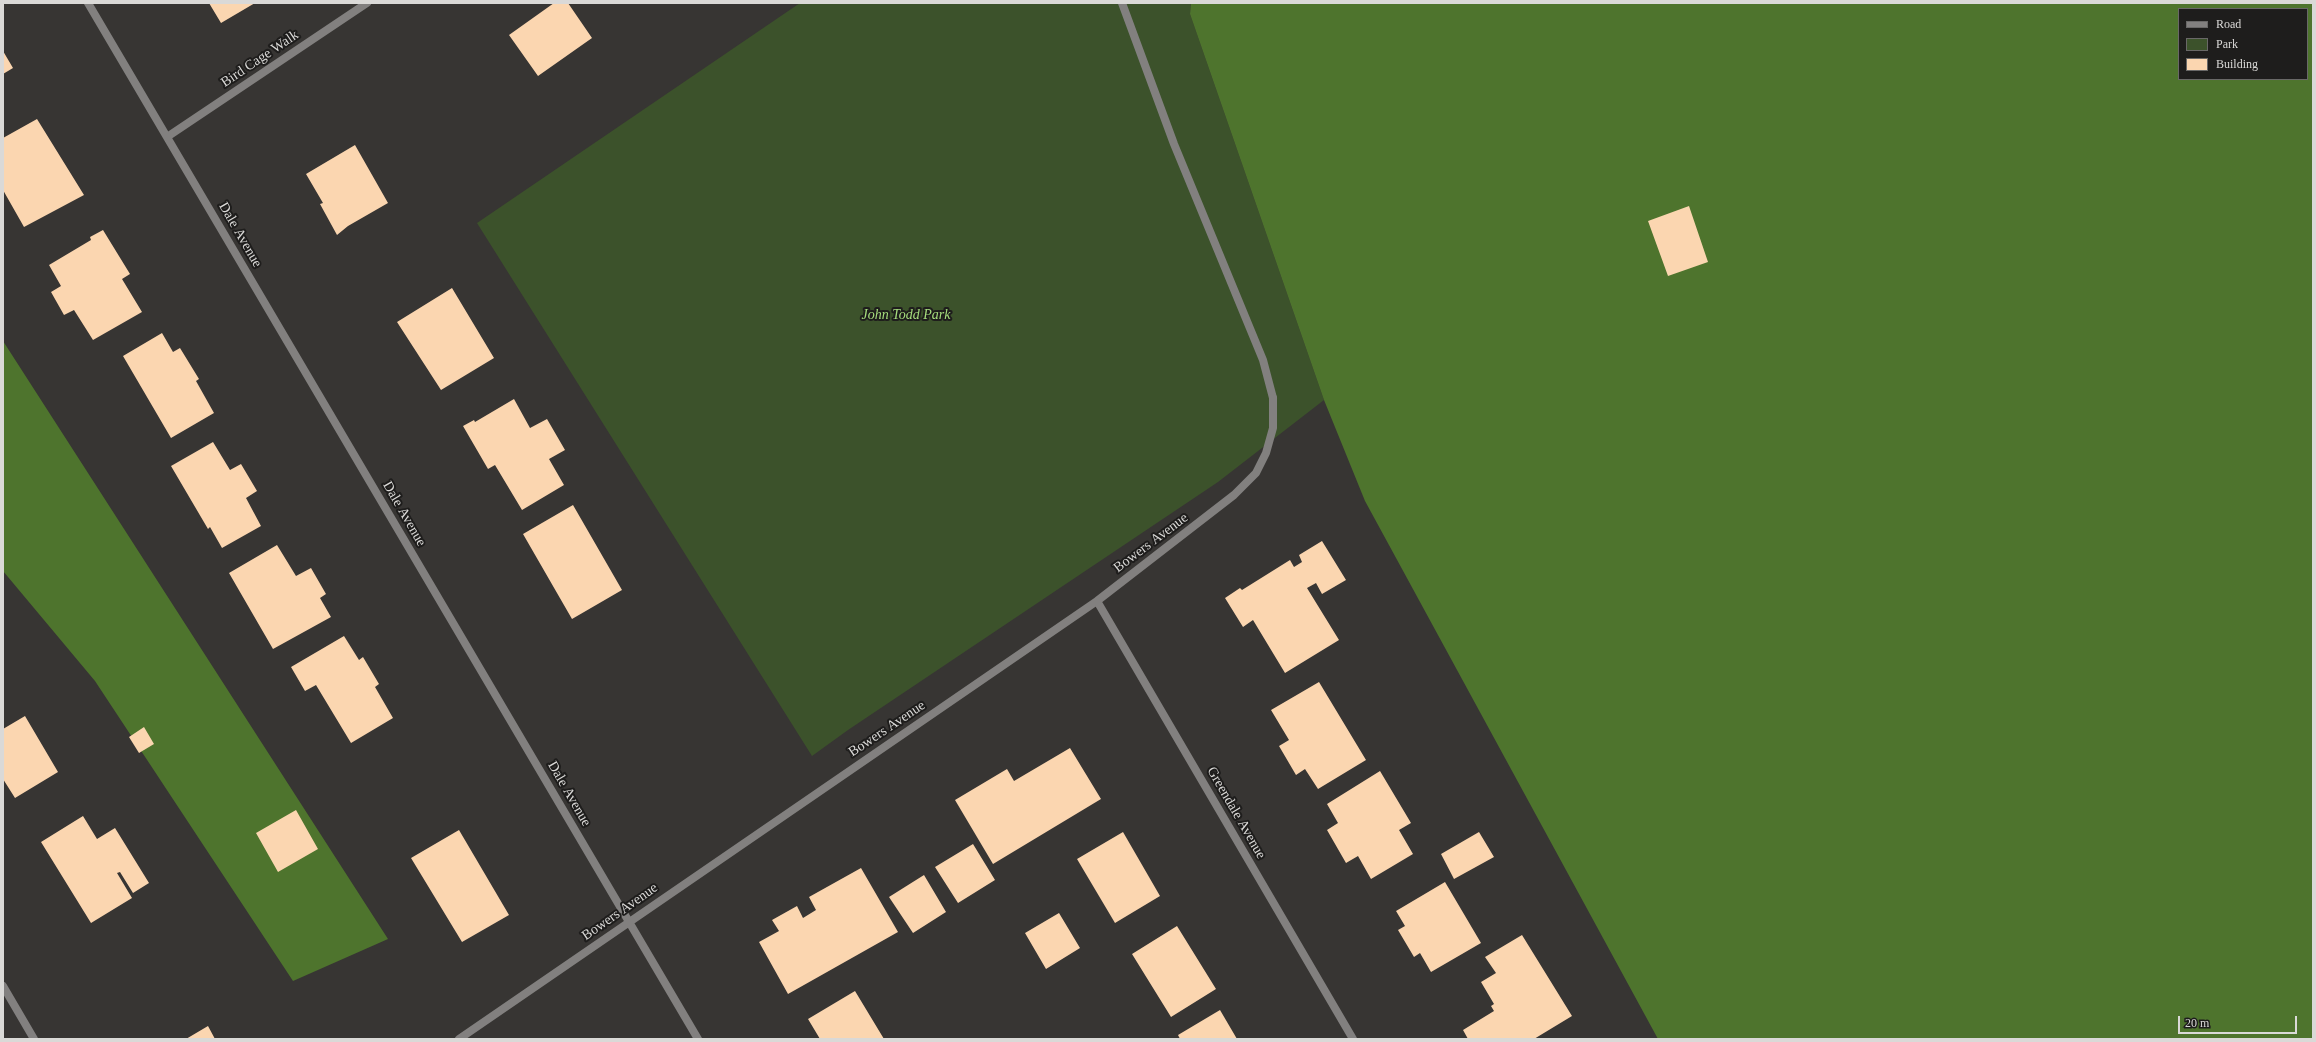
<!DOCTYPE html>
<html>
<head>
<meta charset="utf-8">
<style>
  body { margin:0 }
  #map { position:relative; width:2316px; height:1042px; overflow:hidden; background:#373533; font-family:Georgia,serif }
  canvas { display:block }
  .frame { position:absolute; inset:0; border:4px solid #dad9d7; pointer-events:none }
  .legend { position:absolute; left:2178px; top:8px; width:130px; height:72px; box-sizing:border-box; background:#1e1d1c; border:1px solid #696867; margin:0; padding:5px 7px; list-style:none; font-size:12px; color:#dad9d7 }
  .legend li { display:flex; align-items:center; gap:8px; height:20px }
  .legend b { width:20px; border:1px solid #696867 }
  .scale { position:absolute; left:2178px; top:1016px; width:119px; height:18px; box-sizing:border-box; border:2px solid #dad9d7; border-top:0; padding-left:5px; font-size:12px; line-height:14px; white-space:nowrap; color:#dad9d7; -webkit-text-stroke:3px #1e1d1c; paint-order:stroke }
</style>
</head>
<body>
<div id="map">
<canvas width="2316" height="1042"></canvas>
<div class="frame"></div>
<ul class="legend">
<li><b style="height:5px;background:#82807f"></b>Road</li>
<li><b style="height:11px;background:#3c522b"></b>Park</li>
<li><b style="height:11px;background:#fbd6b0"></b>Building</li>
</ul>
<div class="scale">20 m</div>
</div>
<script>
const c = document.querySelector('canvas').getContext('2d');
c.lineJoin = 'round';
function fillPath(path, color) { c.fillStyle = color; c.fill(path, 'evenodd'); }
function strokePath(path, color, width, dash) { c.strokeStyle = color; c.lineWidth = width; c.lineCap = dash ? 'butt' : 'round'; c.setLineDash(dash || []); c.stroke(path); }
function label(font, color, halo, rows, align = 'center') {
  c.font = font + ' Georgia,serif'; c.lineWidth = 4; c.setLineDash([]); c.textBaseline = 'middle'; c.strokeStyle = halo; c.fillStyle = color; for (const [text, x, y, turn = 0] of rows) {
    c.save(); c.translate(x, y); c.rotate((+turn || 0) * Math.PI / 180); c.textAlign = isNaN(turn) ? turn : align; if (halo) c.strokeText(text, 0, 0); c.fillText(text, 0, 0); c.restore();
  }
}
const green = new Path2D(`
  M800,3h391l-1,11 134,386 -106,82 -370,248 -36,26 -335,-533z`);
const forest = new Path2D(`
  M1191,3h1122v1036h-655l-293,-538 -41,-101 -134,-386zM2179,9h128v70h-128z
  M3,341l385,598 -95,42 -198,-300 -92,-110z`);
const building = new Path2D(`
  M209,3h46l-34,20z
  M554,3h14l24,35 -54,38 -29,-41z
  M3,51l10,17 -10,6z
  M37,119l47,76 -60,32 -21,-37v-52z
  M355,145l33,58 -40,23 -11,9 -17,-31 3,-1 -17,-29z
  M1689,206l19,56 -40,14 -20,-55z
  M103,230l27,44 -8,5 20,33 -49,28 -19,-30 -10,5 -13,-23 10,-6 -12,-21 42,-25 -1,-3z
  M452,288l42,70 -53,32 -44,-68z
  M162,333l11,19 7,-4 19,31 -3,2 18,32 -43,25 -48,-82z
  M514,399l16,29 17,-9 18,31 -16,9 15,26 -42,25 -27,-45 -7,4 -25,-43 11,-6 1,2z
  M213,442l17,28 11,-6 16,27 -11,7 15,28 -39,22 -12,-21 -2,2 -37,-63z
  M573,505l49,85 -50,29 -49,-85z
  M1322,541l24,39 -24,14 -6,-11 -9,5 32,52 -54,33 -32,-53 -10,7 -18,-29 15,-10 2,2 48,-30 4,7 8,-5 -3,-7z
  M277,545l19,31 15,-8 15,26 -6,4 11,19 -58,32 -44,-76z
  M344,636l15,24 4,-3 16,27 -4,3 18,31 -42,25 -35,-58 -11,6 -14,-24z
  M1319,682l47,78 -48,29 -13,-20 -9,6 -17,-29 10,-6 -18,-30z
  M25,716l33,56 -43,26 -12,-19v-50z
  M144,727l10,17 -15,9 -10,-16z
  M1070,748l31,51 -108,65 -38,-64 52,-31 7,12z
  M1380,771l31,52 -12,7 14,24 -42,25 -13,-23 -12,7 -19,-33 11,-7 -11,-19z
  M296,810l22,39 -40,23 -22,-39z
  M83,816l14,23 18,-11 34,55 -16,10 -13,-21 -3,1 15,25 -41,25 -50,-81z
  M459,830l50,85 -47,27 -51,-84z
  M1123,832l37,64 -45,27 -38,-64z
  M1479,832l15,25 -40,22 -13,-25z
  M973,844l22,36 -37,23 -23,-36z
  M861,868l37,64 -110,62 -29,-52 20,-11 -7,-11 25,-14 6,12 13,-8 -7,-13z
  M924,875l22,37 -33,21 -24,-36z
  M1445,882l36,61 -50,29 -11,-19 -6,4 -16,-27 7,-4 -9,-15z
  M1059,913l21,35 -34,21 -21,-36z
  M1177,926l39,63 -45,28 -39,-63z
  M1522,935l50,81 -38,23h-66l-5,-9 31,-19 -3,-5 3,-2 -13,-22 15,-9 -11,-16z
  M855,991l29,48h-64l-12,-20z
  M1220,1010l17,29h-57l-2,-4z
  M208,1026l7,13h-29z`);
const service = new Path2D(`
  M1122,3l52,141 89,216 10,38`);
const minor = new Path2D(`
  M88,3l610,1036
  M167,137l200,-134
  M1097,601l256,438
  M3,986l31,53
  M459,1039l638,-438 137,-106 22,-22 10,-20 7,-25v-30`);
const streetNames = [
  ["Bird Cage Walk",260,59,-34],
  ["Dale Avenue",240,235,60],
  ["Dale Avenue",404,514,60],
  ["Bowers Avenue",1151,543,-37],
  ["Bowers Avenue",887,729,-34],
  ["Dale Avenue",569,794,60],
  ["Greendale Avenue",1236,813,60],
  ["Bowers Avenue",620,912,-35]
];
const parkNames = [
  ["John Todd Park",906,315]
];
fillPath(green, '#3c522b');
fillPath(forest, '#4e742d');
fillPath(building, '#fbd6b0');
strokePath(service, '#82807f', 8);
strokePath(minor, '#82807f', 8);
label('14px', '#dad9d7', '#1e1d1c', streetNames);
label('italic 14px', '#a6dd7d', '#1e1d1c', parkNames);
</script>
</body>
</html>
